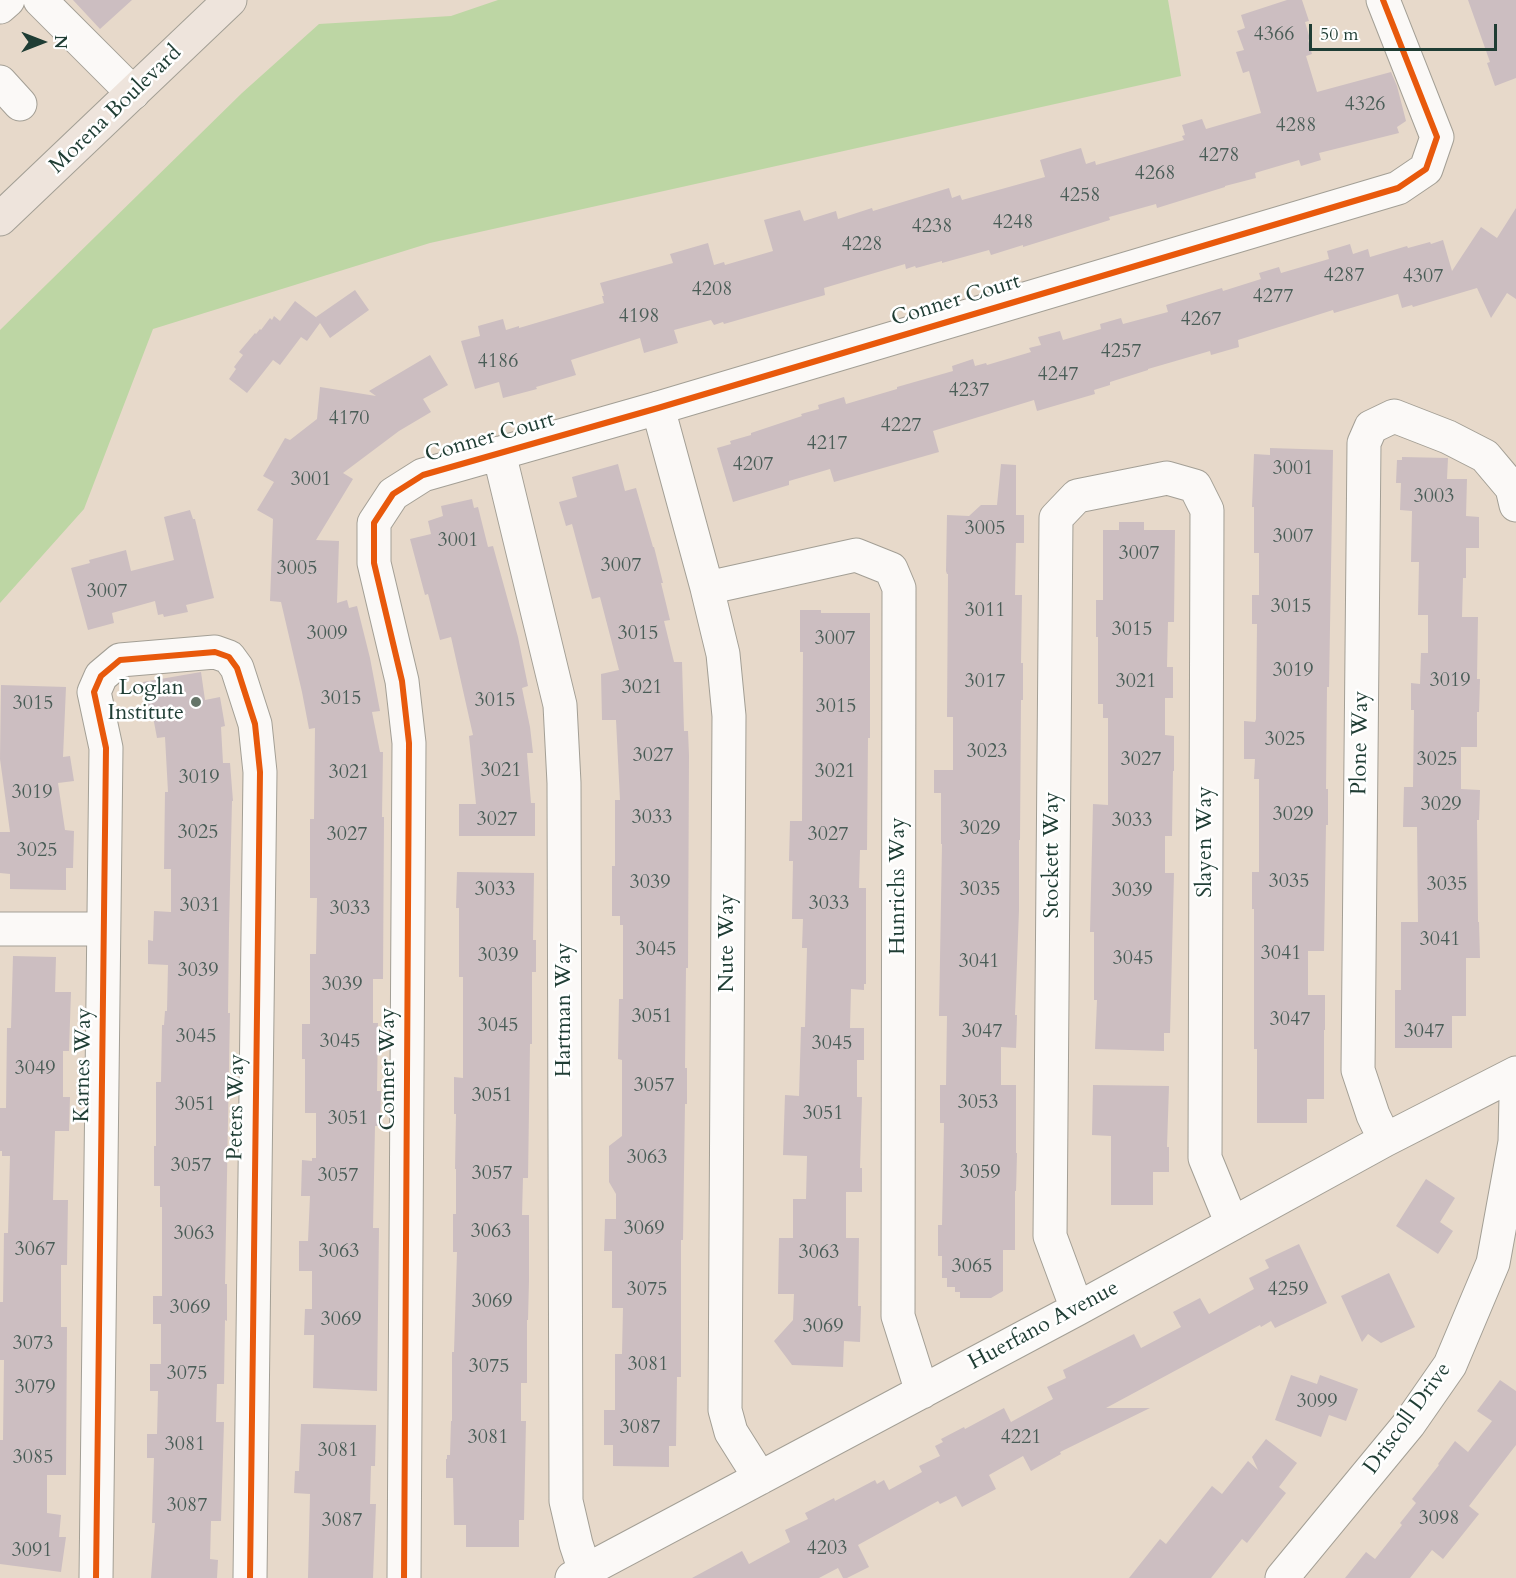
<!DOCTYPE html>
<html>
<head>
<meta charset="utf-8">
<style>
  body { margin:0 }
  #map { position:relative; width:1516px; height:1578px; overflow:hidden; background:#e7d9ca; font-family:Cardo,serif }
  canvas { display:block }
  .north { position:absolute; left:12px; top:12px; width:60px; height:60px; -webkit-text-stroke:4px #fff; paint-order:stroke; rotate:90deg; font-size:16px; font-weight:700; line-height:24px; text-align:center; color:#1f3d34 }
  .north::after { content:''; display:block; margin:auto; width:21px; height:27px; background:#1f3d34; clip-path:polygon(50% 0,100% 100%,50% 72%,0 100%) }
  .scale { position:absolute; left:1309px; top:24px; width:188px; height:27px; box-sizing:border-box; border:3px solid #1f3d34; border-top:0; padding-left:8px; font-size:18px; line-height:21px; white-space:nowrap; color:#1f3d34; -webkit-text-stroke:4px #fff; paint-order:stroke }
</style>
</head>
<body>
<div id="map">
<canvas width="1516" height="1578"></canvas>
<div class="north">N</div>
<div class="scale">50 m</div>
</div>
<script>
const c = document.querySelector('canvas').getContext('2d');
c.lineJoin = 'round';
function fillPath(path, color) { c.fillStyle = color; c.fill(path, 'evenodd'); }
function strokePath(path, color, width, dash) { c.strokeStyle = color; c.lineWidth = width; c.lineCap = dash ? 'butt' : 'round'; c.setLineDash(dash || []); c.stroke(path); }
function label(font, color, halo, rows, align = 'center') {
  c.font = font + ' Cardo,serif'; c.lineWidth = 5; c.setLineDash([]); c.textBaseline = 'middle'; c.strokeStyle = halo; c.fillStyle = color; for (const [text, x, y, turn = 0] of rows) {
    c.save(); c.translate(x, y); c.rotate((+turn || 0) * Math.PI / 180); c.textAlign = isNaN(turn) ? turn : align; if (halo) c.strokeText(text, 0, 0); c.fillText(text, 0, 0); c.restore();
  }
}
const green = new Path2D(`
  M498,0h670l13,76 -751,167 -277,86 -69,180 -84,94v-273l242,-237 77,-69 132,-8z`);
const building = new Path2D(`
  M73,0h59l-32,29z
  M1287,0h15l7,21 -4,1 5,17 -2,1 4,14 -6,2 11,36 74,-20 6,14 9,35 -9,6 2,6 -80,20 2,7 -20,6 -2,-6 -44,13 1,5 -31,8v1l-68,21 -1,-4 -47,13 1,3 -87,27v-2l-32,10 -2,-5 -47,13v-2l-26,7 -1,-2 -9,3 -1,-5 -81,24 1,7 -101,29 -1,-2 -9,3 -3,-5 -37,10 4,13 -34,10 -4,-15 -69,22 5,15 -40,12 1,2 -34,9 -4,-16 -24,7 -14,-48 19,-5 -2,-10 25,-7 3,11 13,-4v2l85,-25 -2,-7h2l-4,-13 73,-20 -3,-9 38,-11 6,22 10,-3 1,3 48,-14 -9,-31 36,-10 4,11 32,-10 2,8 34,-11 1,3 76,-23 3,10 8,-3 2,5 83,-23 -5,-17 41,-12 5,16 9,-3 1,4 88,-25 -2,-4 3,-1 -3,-10 20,-6 4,10 55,-16 -12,-42 -6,2 -7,-21 8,-2 -7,-19 8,-3 -4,-13z
  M1468,0h48v78l-21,8 -8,-23 3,-1z
  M1516,208v91l-9,-6 -16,25 -14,-30 -64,19 -1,-2 -10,3 -4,-14 -64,19 -1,-3 -95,30 1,7 -28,8 -1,-4 -62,18v1l-38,12v3l-16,5 1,4 -58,17 -3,-11 -101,31 6,21 -105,30 -4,-13 -41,12v4l-56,17 -16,-54 14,-4 -1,-3 21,-6v-2l51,-17 -1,-2 18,-5 -1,-4 26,-8 2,7 51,-15v-2l56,-16 -1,-5 21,-7 2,7 11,-3 1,2 44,-13 -2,-4 12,-3 -3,-8 22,-6 3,9 38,-11 -1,-5 21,-6 2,6 45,-12 -2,-7 56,-17 1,3 38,-12 -2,-6 20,-6 2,6 48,-14 -2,-8 23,-7 3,10 15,-5 2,8 37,-11 1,2 22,-6 1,2 12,-4 9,31 29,-44 16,11z
  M355,290l14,20 -39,28 -10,-15 -13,18 -6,-4 -21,28 -7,-5 -26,33 -18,-14 7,-10 -2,-2 9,-12 -4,-3 16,-19 1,1 4,-5 1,1 9,-12 2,2 2,-4 6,5 15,-20 22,17 -1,-1z
  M430,355l18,30 -25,14 8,13 -32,19 -56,42 10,6 -37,61 23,1 -2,62 10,-3 2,8 8,-2 13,52 10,53 -8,1 8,40h3l-1,65h2l-1,162h-10v44h5l-1,68h4l-1,35h-5l-2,102h6l-2,163 -64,-3 1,-53h-10l1,-26h7v-38h-13v-30h9l2,-45h-9l1,-36 10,1v-3h4v-45h-11v-54h-3v-35h8v-70h6l1,-56h-7v-79h4l1,-91 -6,1 -7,-37 -21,-90 -11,-1 3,-82 -16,-9 17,-28 -11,-6 22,-38 5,2 27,-21 3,-32 56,9 -7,-5z
  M1270,448l63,2 -4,237h-2l-1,102h2v36h-2l-2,126h-16v44h17v35h-1v69h-17v24h-50v-74h-3v-140h-2v-37h7v-93h-5l1,-20h-11v-38l11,1 1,-3 1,-95h-5v-29h7v-42h-5v-46h-2l2,-53 16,1z
  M1402,457l46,1 -1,21h20l-1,37 13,1v31h-13v30h-3l-1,39h16l-1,62h3l-1,33h-2v35h-16v42l19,1 -1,30h-2l1,102h1l1,36h-14v58h-14v32h-57v-58h6v-68h17l-1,-95h-14l1,-40h9l1,-77h-3v-27l9,1 1,-31h7v-38h-10l1,-53h-8l1,-51 -12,-1 1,-27h-5l1,-23h5z
  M618,464l7,27 11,-3 17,59h1l9,36h-2l9,37 -6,1 10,41h8l2,69h4l1,24 -1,213h-2l-1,100h2v36h-2l-2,136h-2v137h-4l-1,69h-7v21l-56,-1v-21h-9v-35h11v-56h7l1,-46h-11v-57h-8l1,-32h11v-25l-7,-12v-36l13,-10v-76l-4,-1 1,-60h4v-74h-3v-9h-8v-50h3v-66h5l-4,-80h-14l-1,-46 18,-4 -19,-73 -8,2 -20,-75 -6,2 -7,-24 18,-5 -5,-20z
  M1001,464l15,1v50h8v28h-8l-1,52h7l-1,68h2v37h-2l-1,140h-1v70l-4,105h2l-1,33 -15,-1v38h15v68h1l-1,38h-1v59h-12v41l-12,7h-31v-6h-5v-5h-8v-9h-5v-22h-4v-31h4l2,-102h-4v-38h6l1,-69h-8l3,-172h-1v-51h-7v-23h19v-53h-6l1,-143h-1l-1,-3 1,-56 22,1 12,-11h16z
  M472,499l2,9 4,-1 10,40 5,-1 25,91 10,49 -6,2 8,39 3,26h-6l4,50h4v33h-76v-32h17l-7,-68 4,-1 -22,-98 -11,3 -12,-46 -3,1 -15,-56 21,-5 -3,-13 15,-5 -2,-10z
  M190,510l3,9h2l19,79 -28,7 2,7 -24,5 -1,-3 -5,1 -3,-14 -43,12 2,10 -26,7 -17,-62 19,-5 -1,-3 37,-10 5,21 43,-11 -10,-43z
  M1119,522h25v8h31l-1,92h-6l-1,45h6v31h-8v37l9,1v35h-1l-1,65h-7v37h9l-4,160h-6v18l-69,-2 2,-49h-3v-68h-4l3,-128 15,1v-87h-5v-14h-5v-67h-2v-37h7v-70h16z
  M800,610h21v3h49v125h-2l-1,112h-7l-1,38h7v96h-2v6l-13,-1 -1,39h14v32h-7v37h5l-2,71h2v24h-16v46h13l-1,68h3l-1,36 -16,-1 -1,26 -51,-2 -18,-24 19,-21 1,-26h-16l1,-56h14v-39h13l1,-43 -24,-1 2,-60 14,1 2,-69h4l2,-79h-5l1,-29h-11l1,-58h-4l1,-40h12l1,-169h-3z
  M201,672l4,28 15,-3 5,29 -4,1 2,36h7l3,38h-1l-3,127 -1,85h2l-5,271h2v37l-2,-1 -1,64h-7l-1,38h8l-3,99h-10l-1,38 8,1 -1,18h-66l4,-55h-3l2,-65h-7v-24h10l1,-43h-8v-27h11v-40h-8v-28h9v-89h-2v-21h-6v-40h2v-64h5l1,-57h2l1,-14h2l1,-46 -20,-1v-24l5,1 1,-30 17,1v-43h-7l1,-77h3l-3,-55 -8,1 -6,-32h-5l-3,-24z
  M1,685l65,2 -3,70 7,-1 4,25 -16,2 7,47 9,1 -1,37h-7v22l-56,-1v-15l-10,-1v-41h10l-10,-73z
  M457,872l77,1 -1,67h3v32h-4v72h-2l-2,134h-5l-1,37h7v66l-1,39h-1v63h-6v38h5l-2,99h-5v27h-53v-22h-12l-1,-47h-7v-19h1v-4h3l1,-34h1v-69h2l3,-100h-4v-38h3v-45h-1l1,-55h-2v-37l9,1v-101h-4v-69h-3z
  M13,956l43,1 -1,35h16l-2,59h-6v46h7l-1,34h-14l-2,69h15l-1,65h-6v62h6l-1,148h-19v38l14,2 -2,22h7l-5,35 -61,-8v-124h3l1,-80h-4v-58h3l1,-69h4l2,-77h-8v-5h-2v-43h6l1,-80h4z
  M1093,1085l76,1 -2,61h2v25h-16v33h-42v-69l-19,-1z
  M1426,1179l29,19 -15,24 13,9 -15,23 -42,-28z
  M1299,1244l28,59 -52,25 -4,-7 -10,6 -1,-2 -154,83h44l-90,44 1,2 -30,17 -8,-15 -34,19 7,14 -34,18 -6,-11 -16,8 -2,-3 -80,44 11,22 -22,11h-4l-5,-10 -19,10h-127l50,-27 7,13 41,-22 -5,-12 23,-11 -3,-6 29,-15 1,3 40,-21 2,4 7,-4 5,10 33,-18 -3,-6 21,-10 -5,-10 8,-4 -2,-3 23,-12 1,2 39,-21 7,14 42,-23 -6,-12 19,-9 -3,-8 71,-36 7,14 40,-21 -8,-15 27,-14 9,16 45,-25 -5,-11 20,-10 -4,-8z
  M1389,1273l26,54 -34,16 -13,-9 -6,8 -21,-46z
  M1291,1375l26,9 3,-9 38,14 -12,32 -17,-6 -8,22 -46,-17z
  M1500,1380l16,11v54l-47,61 10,8 -36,45 -11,-9 -22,28h-65l21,-26 9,7 27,-34 -2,-2 16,-20 -4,-4 27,-34 -1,-1 17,-23 13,11 24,-31 -15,-10z
  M301,1424l75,1 -1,41h-4l-1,38h6l-3,74h-65l2,-84 -16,-1 1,-22h4z
  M1266,1439l31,24 -18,24 7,6 -39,50 -5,-4 -31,39h-82l31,-39 6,5 46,-58 10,8 26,-33 10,9 -6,-13z`);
const minor = new Path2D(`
  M40,0l93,93
  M0,7l8,-7
  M0,82l20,22
  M658,408l49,180 16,66 6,62 -4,694 6,22 29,46
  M499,453l61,252 4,78 2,718 10,43 9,27
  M707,588l149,-33 35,14 8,19 -1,728 24,76
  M0,929h103
  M1385,1140l-12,-25 -15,-45 6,-627 7,-16 23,-11 54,21 37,19 27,32 4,17
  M1077,1309l-27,-73 6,-718 21,-22 90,-18 28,8 12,24 -2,648 27,66
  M96,1578l10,-830 -12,-56 7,-16 19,-16 95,-8 14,5 8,11 18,56 5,48 -10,806
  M404,1578l5,-835 -7,-62 -28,-118v-40l19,-29 30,-19 235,-67 740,-220 28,-19 11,-32 -54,-137
  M572,1578l505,-269 308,-169 131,-67
  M1282,1578l127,-154 41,-59 43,-102 22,-121 1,-45`);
const major = new Path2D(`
  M0,219l230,-219`);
const cycleway = new Path2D(`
  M96,1578l10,-830 -12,-56 7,-16 19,-16 95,-8 14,5 8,11 18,56 5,48 -10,806
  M404,1578l5,-835 -7,-62 -28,-118v-40l19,-29 30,-19 235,-67 740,-220 28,-19 11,-32 -54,-137`);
const markers = [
  [196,702,6,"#657468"]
];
const numberNames = [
  ["4366",1274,35],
  ["4326",1365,105],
  ["4288",1296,126],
  ["4278",1219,156],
  ["4268",1155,174],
  ["4258",1080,196],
  ["4248",1013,223],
  ["4238",932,227],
  ["4228",862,245],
  ["4287",1344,276],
  ["4307",1423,277],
  ["4208",712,290],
  ["4277",1273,297],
  ["4198",639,317],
  ["4267",1201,320],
  ["4257",1121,352],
  ["4186",498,362],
  ["4247",1058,375],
  ["4237",969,391],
  ["4170",349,419],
  ["4227",901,426],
  ["4217",827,444],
  ["4207",753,465],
  ["3001",1293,469],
  ["3001",311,480],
  ["3003",1434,497],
  ["3005",985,529],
  ["3007",1293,537],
  ["3001",458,541],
  ["3007",1139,554],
  ["3007",621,566],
  ["3005",297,569],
  ["3007",107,592],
  ["3015",1291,607],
  ["3011",985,611],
  ["3015",1132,630],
  ["3009",327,634],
  ["3015",638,634],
  ["3007",835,639],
  ["3019",1293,671],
  ["3019",1450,681],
  ["3017",985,682],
  ["3021",1136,682],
  ["3021",642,688],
  ["3015",341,699],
  ["3015",495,701],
  ["3015",33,704],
  ["3015",836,707],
  ["3025",1285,740],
  ["3023",987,752],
  ["3027",653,756],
  ["3027",1141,760],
  ["3025",1437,760],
  ["3021",501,771],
  ["3021",835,772],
  ["3021",349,773],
  ["3019",199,778],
  ["3019",32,793],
  ["3029",1441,805],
  ["3029",1293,815],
  ["3033",652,818],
  ["3027",497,820],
  ["3033",1132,821],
  ["3029",980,829],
  ["3025",198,833],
  ["3027",347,835],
  ["3027",828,835],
  ["3025",37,851],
  ["3035",1289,882],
  ["3039",650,883],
  ["3035",1447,885],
  ["3033",495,890],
  ["3035",980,890],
  ["3039",1132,891],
  ["3033",829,904],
  ["3031",200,906],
  ["3033",350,909],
  ["3041",1440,940],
  ["3045",656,950],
  ["3041",1281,954],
  ["3039",498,956],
  ["3045",1133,959],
  ["3041",979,962],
  ["3039",198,971],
  ["3039",342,985],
  ["3051",652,1017],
  ["3047",1290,1020],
  ["3045",498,1026],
  ["3047",982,1032],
  ["3047",1424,1032],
  ["3045",196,1037],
  ["3045",340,1042],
  ["3045",832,1044],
  ["3049",35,1069],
  ["3057",654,1086],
  ["3051",492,1096],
  ["3053",978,1103],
  ["3051",195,1105],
  ["3051",823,1114],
  ["3051",348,1119],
  ["3063",647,1158],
  ["3057",191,1166],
  ["3059",980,1173],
  ["3057",492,1174],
  ["3057",338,1176],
  ["3069",644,1229],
  ["3063",491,1232],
  ["3063",194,1234],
  ["3067",35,1250],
  ["3063",339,1252],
  ["3063",819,1253],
  ["3065",972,1267],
  ["3075",647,1290],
  ["4259",1288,1290],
  ["3069",492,1302],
  ["3069",190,1308],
  ["3069",341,1320],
  ["3069",823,1327],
  ["3073",33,1344],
  ["3081",648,1365],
  ["3075",489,1367],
  ["3075",187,1374],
  ["3079",35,1388],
  ["3099",1317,1402],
  ["3087",640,1428],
  ["3081",488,1438],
  ["4221",1021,1438],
  ["3081",185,1445],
  ["3081",338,1451],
  ["3085",33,1458],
  ["3087",187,1506],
  ["3098",1439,1519],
  ["3087",342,1521],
  ["4203",827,1549],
  ["3091",32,1551]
];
const streetNames = [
  ["Morena Boulevard",116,110,-44],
  ["Conner Court",956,301,-17],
  ["Conner Court",490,438,-16],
  ["Plone Way",1361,743,-89],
  ["Slayen Way",1206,842,-90],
  ["Stockett Way",1053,855,-90],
  ["Hunrichs Way",899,886,-90],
  ["Nute Way",728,943,-90],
  ["Hartman Way",565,1010,-90],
  ["Karnes Way",84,1065,-89],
  ["Conner Way",389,1069,-90],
  ["Peters Way",237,1107,-89],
  ["Huerfano Avenue",1044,1326,-28],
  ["Driscoll Drive",1408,1419,-54]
];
const poiNames = [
  ["Loglan",184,689],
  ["Institute",184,714]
];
fillPath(green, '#bdd6a4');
fillPath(building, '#ccbec1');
strokePath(minor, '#a39f95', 35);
strokePath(major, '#a39f95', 35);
strokePath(minor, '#fbf9f7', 33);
strokePath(major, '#eee4dc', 33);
strokePath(cycleway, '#e8590c', 6);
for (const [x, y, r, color] of markers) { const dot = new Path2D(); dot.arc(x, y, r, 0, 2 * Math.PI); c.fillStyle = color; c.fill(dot); strokePath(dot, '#fff', 2); }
label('20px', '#4a5d57', null, numberNames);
label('22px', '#1f3d34', '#fff', streetNames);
label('22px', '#1f3d34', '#fff', poiNames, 'right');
</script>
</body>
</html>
